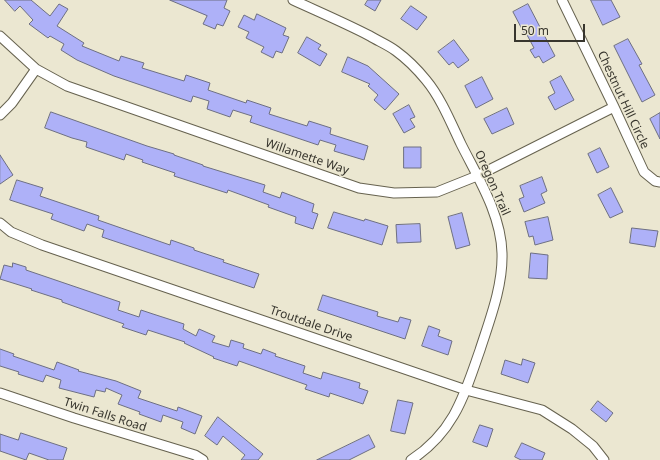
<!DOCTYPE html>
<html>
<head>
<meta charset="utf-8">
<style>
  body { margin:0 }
  #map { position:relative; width:660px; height:460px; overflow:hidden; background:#ebe7d1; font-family:"Noto Sans",sans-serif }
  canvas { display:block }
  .scale { position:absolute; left:514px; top:24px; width:71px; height:18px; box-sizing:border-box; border:2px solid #38362e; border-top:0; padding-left:5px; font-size:12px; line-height:14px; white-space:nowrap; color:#38362e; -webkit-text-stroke:3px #ebe7d1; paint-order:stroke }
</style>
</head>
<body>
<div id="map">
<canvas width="660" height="460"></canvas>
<div class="scale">50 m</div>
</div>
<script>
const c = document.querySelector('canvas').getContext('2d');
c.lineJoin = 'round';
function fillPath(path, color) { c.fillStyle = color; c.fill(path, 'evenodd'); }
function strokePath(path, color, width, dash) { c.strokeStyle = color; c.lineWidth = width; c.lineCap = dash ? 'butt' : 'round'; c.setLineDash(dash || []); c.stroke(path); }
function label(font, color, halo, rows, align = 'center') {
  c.font = font + ' "Noto Sans",sans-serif'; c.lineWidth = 3; c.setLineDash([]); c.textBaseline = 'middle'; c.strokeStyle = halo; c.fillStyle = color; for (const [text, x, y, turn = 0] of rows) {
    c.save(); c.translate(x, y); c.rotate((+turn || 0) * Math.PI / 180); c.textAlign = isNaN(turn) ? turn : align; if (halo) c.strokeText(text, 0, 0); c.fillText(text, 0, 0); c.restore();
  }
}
const building = new Path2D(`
  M5,0h26l19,16 9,-12 9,5 -11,17 27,17 -2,3 37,15 2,-5 23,7 -2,5 42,13 2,-6 24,8 -2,7 38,13 1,-3 24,8 -2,6 38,12 2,-5 22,7 -1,6 38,12 -4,14 -30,-9 2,-6 -16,-5 -2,5 -68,-23 2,-6 -19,-6 -3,7 -23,-8 2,-8 -16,-5 -2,6 -77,-26 -37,-16 -16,-10 3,-6 -14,-8 -2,2 -19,-14 4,-4 -13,-14 -5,5z
  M170,0h57l-3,8 6,3 -7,15 -6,-2 -2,5 -12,-5 4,-8z
  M368,0h13l-6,11 -10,-6z
  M591,0h20l9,17 -17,8z
  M528,4l27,52 -12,7 -4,-7 -4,2 -5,-8 4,-2 -8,-15h-2l-11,-21z
  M411,6l16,11 -10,13 -16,-11z
  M257,14l29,14 -3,7 6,2 -7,16 -6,-2 -3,7 -12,-6 3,-5 -18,-9 3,-6 -11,-5 6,-12 10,5z
  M307,37l14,8 -3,4 9,5 -7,12 -22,-13z
  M628,39l14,25 -3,1 16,30 -13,7 -28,-56z
  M454,40l15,20 -11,8 -5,-6 -4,3 -11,-13z
  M348,57l20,9 31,28 -14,16 -11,-10 4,-5 -10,-9 2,-2 -28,-12z
  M561,76l13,24 -19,10 -7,-13 7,-4 -5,-11z
  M482,77l11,22 -17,9 -11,-22z
  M409,105l6,12 -5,2 5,8 -11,6 -11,-19z
  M507,108l7,16 -22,10 -8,-15z
  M51,112l96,34 27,8v1l29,10v1l62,19 -2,7 17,6 2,-6 32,12 -2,8 6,2 -5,15 -18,-6 1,-6 -28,-10 1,-2 -41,-15 -1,3 -53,-17 1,-3 -33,-11 1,-2 -17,-6 -2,6 -38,-13 1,-5 -15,-4 -27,-10z
  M660,113v26l-10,-20z
  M404,147h17v21h-17z
  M600,148l9,19 -12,6 -9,-19z
  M0,155l13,20 -13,9z
  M542,177l5,14 -6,3 4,9 -21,9 -5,-13 5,-2 -4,-11z
  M17,180l26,8 -3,8 59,20 -1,4 72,25 1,-5 23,8v2l30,10 -1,2 36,12 -5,14 -152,-51 2,-7 -17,-6 -3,7 -33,-12 2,-5 -43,-14z
  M611,188l12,24 -13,6 -12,-23z
  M334,212l30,9 1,-2 23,7 -6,19 -54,-17z
  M462,213l8,32 -14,4 -8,-32z
  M548,217l5,23 -18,5 -2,-9 -4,1 -4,-15z
  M420,224l1,18 -24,1 -1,-18z
  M632,228l26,3 -3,16 -25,-4z
  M531,253l17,2 -1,24 -18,-1z
  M13,263l13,4v3l94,32 -2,8 21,7 2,-7 12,4 31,10 -1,5 13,7 3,-7 16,7 -3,6 17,5 2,-7 13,4 -1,4 18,6 2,-5 13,5 -1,2 30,10 -2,7 18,6 2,-7 37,11 -1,5 9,3 -5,13 -33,-11 -1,4 -24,-8 2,-4 -68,-24 -2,5 -24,-8 1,-1 -30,-14 1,-1 -37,-12 -2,5 -24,-8 2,-3 -62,-22v-2l-31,-10 1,-1 -32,-10 4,-14 8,2z
  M323,295l55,17 -1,4 21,6 2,-5 11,3 -6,19 -87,-29z
  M429,326l11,4 -2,6 14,5 -4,14 -26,-9z
  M0,349l14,5 -1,2 41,14 3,-8 22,8 -1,1 38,10 25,10 -3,7 39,13 1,-4 24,9 -7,18 -14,-6 2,-6 -20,-7 -2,7 -22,-8 1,-2 -22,-8 4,-9 -16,-7 -1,4 -9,-2 -2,7 -35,-9 2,-8 -15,-5 -3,7 -25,-8 1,-2 -19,-6z
  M523,359l12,4 -7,20 -27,-9 4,-14 16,5z
  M398,400l15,3 -8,31 -14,-3z
  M598,401l15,12 -7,9 -15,-12z
  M218,417l45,37 -5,6h-17l4,-5 -22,-19 -6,9 -12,-9z
  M480,425l13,4 -6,18 -14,-5z
  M21,433l46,15 -4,12h-14l-20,-7 -3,7 -26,-9v-17l18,6z
  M369,435l6,12 -26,13h-32z
  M522,443l23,10 -3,7h-21l-6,-3z`);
const street = new Path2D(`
  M293,0c26,12 52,23 77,36 8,5 18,9 26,15 11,8 21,18 30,29 15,18 25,43 35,64 17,34 40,70 41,109 1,33 -12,66 -22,97 -16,46 -26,82 -69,110
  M562,0l52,107 30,65 11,9 5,1
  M0,36l36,33 31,17 292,102 35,5 43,-1 40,-16 137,-69
  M0,115l12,-12 24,-34
  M0,223l11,9 31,13 424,145 76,20 30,19 21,17 11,14
  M0,393l74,25 121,37 8,5`);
const streetNames = [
  ["Chestnut Hill Circle",623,100,65],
  ["Willamette Way",307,157,19],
  ["Oregon Trail",492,183,66],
  ["Troutdale Drive",311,324,19],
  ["Twin Falls Road",105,415,18]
];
fillPath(building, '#aeb1f8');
strokePath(building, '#6d6f82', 1);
strokePath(street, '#66624f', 11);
strokePath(street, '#fff', 9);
label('12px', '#38362e', '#ebe7d1', streetNames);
</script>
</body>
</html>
